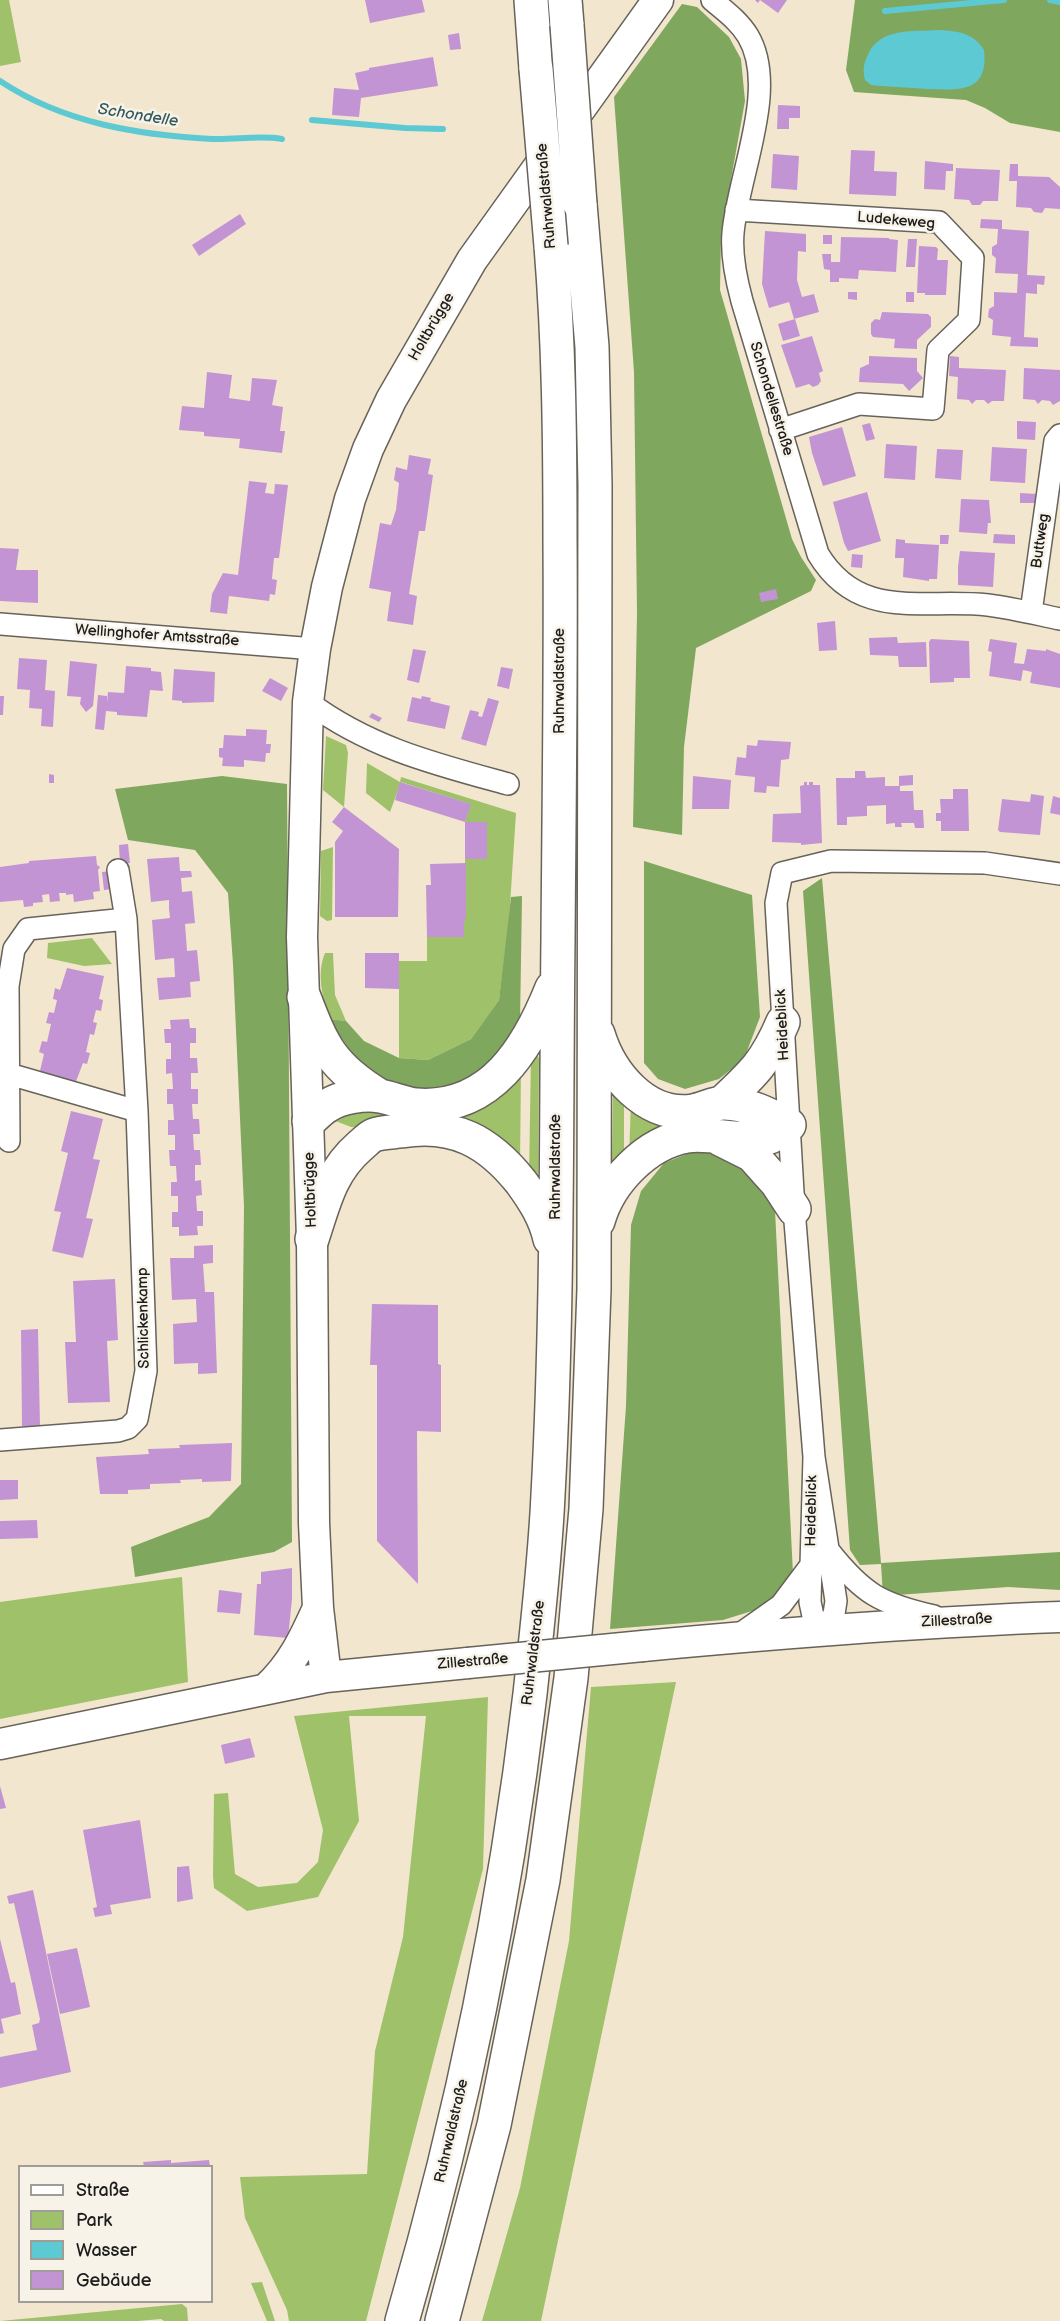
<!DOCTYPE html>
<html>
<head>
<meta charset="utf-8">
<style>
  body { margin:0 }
  #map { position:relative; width:1060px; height:2321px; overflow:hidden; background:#f3e6ce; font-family:"Balsamiq Sans",sans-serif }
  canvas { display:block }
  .legend { position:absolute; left:18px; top:2165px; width:195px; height:138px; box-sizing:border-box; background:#f7f3e8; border:2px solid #9f9d96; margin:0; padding:8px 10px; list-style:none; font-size:18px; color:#1c1c1c }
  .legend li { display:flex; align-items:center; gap:12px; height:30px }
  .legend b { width:30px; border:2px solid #9f9d96 }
</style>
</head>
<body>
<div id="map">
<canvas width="1060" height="2321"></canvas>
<ul class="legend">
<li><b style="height:8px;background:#fff"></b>Straße</li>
<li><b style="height:16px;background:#9fc16a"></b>Park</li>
<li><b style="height:16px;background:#5dcad3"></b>Wasser</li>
<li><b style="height:16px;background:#c394d3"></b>Gebäude</li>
</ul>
</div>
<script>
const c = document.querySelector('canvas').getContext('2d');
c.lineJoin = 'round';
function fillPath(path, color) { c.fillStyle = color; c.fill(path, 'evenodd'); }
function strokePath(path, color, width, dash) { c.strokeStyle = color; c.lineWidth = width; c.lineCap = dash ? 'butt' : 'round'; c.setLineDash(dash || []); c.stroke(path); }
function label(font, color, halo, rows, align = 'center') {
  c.font = font + ' "Balsamiq Sans",sans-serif'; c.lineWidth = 5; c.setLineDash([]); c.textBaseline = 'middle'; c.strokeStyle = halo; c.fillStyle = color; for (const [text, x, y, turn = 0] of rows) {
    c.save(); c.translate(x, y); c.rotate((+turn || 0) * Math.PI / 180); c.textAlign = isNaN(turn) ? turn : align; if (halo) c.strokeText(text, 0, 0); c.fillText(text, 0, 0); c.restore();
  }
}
const green = new Path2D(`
  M0,0h9l12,62 -21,4z
  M326,736l20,9 2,8 -4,54 -21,-17z
  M367,763l33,19 1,-5 115,36 -7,108 -10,79 -28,39 -43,21 -29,-2v-97h28v-24h37v-18h2l-1,-60h22v-37h-22l5,-18 -69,-22 -11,30 -24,-19z
  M333,847l-1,73 -5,1 -7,-5 1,-65z
  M92,938l20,26 -28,2 -37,-8 1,-15z
  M325,953h8l2,42 11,26 -17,-2c-6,-21 -13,-45 -4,-66z
  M536,1054l3,4 -1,117 -3,5 -6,-2 2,-123z
  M521,1068l-1,98 -145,-37 -24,-2 -18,-7 40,-15z
  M616,1091l8,2v74l-12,-3 1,-70z
  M631,1100l126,18 -128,40z
  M182,1577l6,105 -188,37v-117z
  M676,1682l-135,639h-59l38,-133 49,-247 22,-254z
  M488,1697l-5,172 -117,452h-77l-2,-11 -42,-92 -5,-41 127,-3 8,-123 28,-114 23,-221h-77l10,105 -41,76 -71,14 -33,-23 -1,-12 1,-82 14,-1 7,81 23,13 39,-4 21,-21 5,-32 -29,-114z
  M262,2282l13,39h-8l-16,-38z
  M182,2304l5,4 1,13h-24l-3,-2 -23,2h-138z`);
const forest = new Path2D(`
  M855,0h205v132l-50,-9 -25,-15 -19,-8 -112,-8 -8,-22z
  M682,4l15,3 32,30 12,22 4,42 -24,134 -1,55 72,249 9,18 15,23 -5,11 -115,57 -12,99 -2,88 -49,-8 4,-214 -3,-241 -20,-275z
  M222,776l65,8 5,758 -18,10 -139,25 -4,-30 78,-30 32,-33 3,-278 -11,-242 -5,-71 -33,-43 -67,-10 -13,-51z
  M644,861l108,34 8,122 -16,42 -25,20 -34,10 -27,-10 -14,-16z
  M822,878l59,685 179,-11v38l-52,-3 -125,9 -2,-32 -21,1 -10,-15 -47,-659z
  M522,896l-2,127 -24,39 -48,26h-48l-39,-21 -32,-48 17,2 18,20 35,17 29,2 43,-21 28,-39 12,-103z
  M697,1150l32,8 45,32 19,384 -25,32 -45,14 -113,9 16,-223 5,-181 10,-34 23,-28z`);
const water = new Path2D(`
  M939,30c19,1 35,3 45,20 5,43 -25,40 -56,39 -15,-1 -31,-2 -47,-3l-10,-1 -6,-5c-2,-8 -2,-15 2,-23 11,-30 45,-25 72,-27z`);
const stream = new Path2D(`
  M1050,0l10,2
  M885,11l119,-11
  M0,81c63,42 138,54 212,58 23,1 47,-4 70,0
  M312,120l93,8 38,1`);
const building = new Path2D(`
  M365,0h57l3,12 -55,11z
  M755,0h32l-9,13 -18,-13 -2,3z
  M459,33l2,16 -11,1 -2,-15z
  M433,57l5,29 -77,12 -2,19 -27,-2 2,-27 25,2 -4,-17 14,-3v-2z
  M778,105l22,1v12h-11v11h-12z
  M851,150l24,1 -1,20 23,1 -1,24 -47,-2z
  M773,154l26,2 -2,34 -26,-2z
  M925,161l28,3v7h-7l-1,19 -21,-1z
  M1010,164h8v12l31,1 11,10v22l-15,-1 -3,5 -8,-1 -3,-4 -15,-1 1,-26h-8z
  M956,168l44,2 -2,31h-15l-3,4h-8l-3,-5 -15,-1z
  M240,214l6,10 -47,32 -7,-11z
  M981,219l21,1v9l27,2 -2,44 18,1 -1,9 -7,-1v10l-11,-1 -2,44 14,1v9l-28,-1 1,-9 -19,-2 1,-15 -5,-3 1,-8 5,-3v-14l23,1 1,-19 -23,-1 1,-15 -4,-3v-8l5,-3 1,-15 -18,-1z
  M765,231l41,3v18l-8,-1 -1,29 5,17 12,-3 5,18 -25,7 -5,-17 -20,6 -7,-24z
  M823,235h9v9h-9z
  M841,237l48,1v1l9,1 -2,32 -37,-2 -1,9 -19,-1v4h-9v-12l-6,-1 -2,-15h9v8h9z
  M908,239h9l-2,28h-9z
  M919,246l17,1 2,2 -1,11h11l-2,35h-21v-2h-8z
  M848,292h9v8l-9,-1z
  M906,292h8v10h-8z
  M882,312l46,2 3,3v10l-14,13v9l-23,-1 1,-9 -22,-2 -2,-3v-11l4,-4 5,1z
  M795,319l5,17 -17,5 -5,-17z
  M812,336l11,35 -4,2 2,8 -3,4 -5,2 -4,-3 -13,4 -15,-43z
  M869,356l48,2v13l6,7 -14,13 -6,-7 -44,-2 1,-14 9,-4z
  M950,356l9,1v11l47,2 -2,31h-12l-4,3 -4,-4h-8l-4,4 -3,-4 -12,-1 1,-22 -9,-1z
  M1024,368l36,2v31l-7,4 -3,-4 -8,-1 -4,4 -3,-4 -12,-1z
  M207,372l25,3 -3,23 21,3 2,-23 25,2 -5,25 11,2 -3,24h5l-3,22 -43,-5 1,-9 -36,-3v-4l-25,-2 3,-24 22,2z
  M1017,421l19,1 -1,18 -18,-1z
  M870,423l5,16 -9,2 -4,-16z
  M842,427l14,49 -33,10 -11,-33 -3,-16z
  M886,444l31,2 -2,34 -31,-2z
  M992,447l35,2 -2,34 -35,-2z
  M937,449l26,1 -2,30 -26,-2z
  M409,455l22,4 -3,15 5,1 -8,56h-6l-10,63 8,2 -4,29 -26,-4 4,-29 -22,-4 11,-65 11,2 5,-15 3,-27 -5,-3 2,-13 11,3z
  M249,481l18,2 -2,10 9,1 1,-10 13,1 -9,73h-5l-2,21 5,1 -2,15 -5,-1 -1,7 -40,-5 -2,18 -17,-2 2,-18 11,-21 15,2z
  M867,492l14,49 -33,10 -4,-8 -11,-41z
  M1020,493l17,1v9h-17z
  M961,499l28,1 2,23h-3l-1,11 -28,-2z
  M994,534l21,1v9l-22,-1z
  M940,535h9l-1,9h-8z
  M896,539l9,1v3l34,2 -2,34h-8v2l-26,-4 1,-19h-9z
  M0,548l19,1 -3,21h22v33l-38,-2z
  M960,551l35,2 -2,34 -35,-2v-19z
  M852,554l11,1 -1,13 -11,-1z
  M776,589l2,10 -17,3 -2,-9z
  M835,621l2,29 -18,1 -2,-28z
  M897,637l1,6 28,-1 1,25h-28l-1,-11 -28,-1 -1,-17z
  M931,639l38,2 1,37h-16v4l-24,1 -1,-41z
  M990,639l27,4 -3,20 10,1 3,-15 19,2v-2l14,5v34l-30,-5 2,-11 -9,-2 -2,11 -32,-5 3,-24 -4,-1z
  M413,649l13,2 -7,32 -12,-3z
  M19,658l28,2 -2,30 10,1 -2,36 -12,-1 1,-17 -13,-1 1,-18 -13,-1z
  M70,661l27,3 -4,42 -7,6 -6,-8 1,-7 -14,-1z
  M126,666l25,2v3l10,1 2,19 -13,-1 -3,27 -30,-2v-3l-11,-1 -2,19 -9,-1 3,-34 9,1v7l1,-11 16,1z
  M501,667l12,2 -4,20 -12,-3z
  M174,669l41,3 -1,30 -32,1v-2l-10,-1z
  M270,678l18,10 -7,13 -19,-10z
  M0,696h4l-1,19h-3z
  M422,696l9,2 -1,3 20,5 -5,23 -38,-8 5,-24 9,2z
  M488,698l11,3 -13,45 -25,-7 9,-29 9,2 -1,4 4,1z
  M372,713l10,5 -3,4 -10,-5z
  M246,729l21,1 -1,14h5l-1,9h-4l-1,9 -21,-2v7l-22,-1 1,-8 -4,-1v-9h4l1,-13 22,1z
  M758,740l33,2 -2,17 -8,1 -2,27 -12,-1 -1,7 -12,-1 1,-15 -20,-2 2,-18 9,1 1,-13 10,1z
  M855,771h10l1,7 19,-1v9h15v5h13l1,19h9l1,18h-9l-1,-5h-13l1,4h-7v-4l-9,1v-19l-19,1v10l-20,1v8h-10l-1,-47h19z
  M49,774l5,1v8h-5z
  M913,775v10l-14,1v-10z
  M693,776l38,4 -2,29h-37z
  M400,782l71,22 -6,18 -70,-22z
  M804,782h3v3h2v-3h4v3h7l2,58 -21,2v-2l-29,-1 1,-28 28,-1 -1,-27 4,-1z
  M953,789h15l1,42h-28v-10h-5v-8h5l-1,-14h13z
  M1031,794l13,2 -4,39 -40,-3 -2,-2 4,-31 28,3z
  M1053,796l7,2v17l-10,-2z
  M344,807l55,42 -1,68h-63v-75l8,-11 -11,-9z
  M465,822h22v37h-22z
  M128,844l2,19 -10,1 -1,-19z
  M96,856l1,9 3,2 -2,3 2,21 -7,1 1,7 -20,3 -1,-8 -7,1v-2h-7l1,8 -10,1 -1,-8 -7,1 1,7 -10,1v3l-9,1 -1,-7 -23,2v-35l29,-4v-2z
  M179,857l1,14h11l1,6 -11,1 1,14 10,-1 3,32 -10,1 1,13 1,14 10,-1 3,31 -10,1 1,15 -32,3 -2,-22 18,-1 -1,-19 -19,2 -3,-40 18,-2 -1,-9v-9l-18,2 -4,-43z
  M466,863v57l-2,-1v18h-37l-1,-52h5l-1,-21z
  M111,871l2,18 -9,1 -2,-18z
  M365,953h34v36l-34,-1z
  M67,968l37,8 -5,23 4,1 -2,11 -5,-1 -3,12 4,1 -3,12 -4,-1 -4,18 4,1 -3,11 -4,-1 -8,21 -36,-9 5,-21 -5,-2 3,-11 5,1 4,-18 -5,-1 3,-11 5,1 3,-13 -4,-1 2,-11 5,2z
  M189,1019l1,9h6v15h-6v15h7l1,15h-7v16h7v15h-6l1,15h6l1,15h-7l1,16h6l1,15h-6v16l6,-1 1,15 -6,1 1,15h6v15h-6l1,9 -19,1v-9h-7v-15h6v-16h-7v-14h6l-1,-16h-6l-1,-16h6v-15h-7v-15h6l-1,-16h-6v-15h6l-1,-16 -6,1v-15h5v-16h-6l-1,-14h7l-1,-9z
  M71,1111l32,8 -10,40 7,1 -14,58 7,1 -10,39 -31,-7 9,-39 -7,-1 14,-58 -7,-2z
  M213,1245v18l-10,1 2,28h9l3,81 -19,1v-11l-24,1 -1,-40 24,-2 -1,-23 -24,1 -2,-42h24v-12z
  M115,1279l3,61 -11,1 3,61 -42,1 -3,-61h11l-3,-61z
  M372,1304l66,1v59l3,1v67l-24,-1 1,153 -41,-43v-176h-7z
  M38,1329l2,97h-18l-1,-96z
  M232,1443l-1,38 -29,1v-3l-22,1 1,3 -31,1v5l-22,1v4h-28l-4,-37 53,-3 -1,-5 32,-1 -1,-3z
  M0,1480h18v19l-18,1z
  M37,1520l1,18 -38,1v-18z
  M292,1568v31l-4,39 -34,-3 3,-51h4v-12z
  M219,1590l23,3 -2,21 -23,-2z
  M250,1738l5,19 -30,7 -4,-19z
  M0,1786l6,22 -6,1z
  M140,1820l11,78 -41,7 2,9 -17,3 -2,-9 4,-1 -14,-77z
  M189,1866l4,33 -16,3v-35z
  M33,1890l38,182 -71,16v-31l37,-7 -5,-25 7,-2 1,-4 -26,-116 -5,1 -2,-8z
  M0,1939l11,44 4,-1 6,32 -20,5 3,14 -4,1z
  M77,1948l13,59 -30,7 -13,-60z
  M171,2160v3l38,-3 1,6h-66l-1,-4z`);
const street = new Path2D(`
  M712,0c13,11 27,21 36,36 31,52 -10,139 -15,197 -2,23 3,46 9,68l76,253c41,68 104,44 170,51 24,3 48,9 72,14
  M736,210l203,12 34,36 -4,62 -31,30 -5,59 -74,-5 -79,26
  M1031,612l24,-171 5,-6
  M0,624l315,25
  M308,702c62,46 127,62 200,82
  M9,1074l128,37
  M9,1141l-1,-155 6,-37 14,-20 98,-10
  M0,1440l118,-9 10,-3 9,-9 9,-48 -9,-260 -11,-192 -8,-49
  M814,1457l-4,145 3,14 11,15 10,-17 2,-13 -22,-144 -20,-248 -18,-306 6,-30 49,-12 154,2 75,11
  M829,1551c34,43 52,53 105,65
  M737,1636l44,-31 30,-40`);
const secondary = new Path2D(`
  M643,1646c139,-13 278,-24 417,-29
  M326,1677l-8,-69 -4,-85 -2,-284 -10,-302 6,-235 7,-53 12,-62 23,-88 18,-50 23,-49 81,-140 186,-260
  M267,1688c25,-23 37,-49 51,-80
  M0,1744l326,-67 142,-14`);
const highway = new Path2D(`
  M531,0l5,69
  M565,0l2,25
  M304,997c19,50 28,70 76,99
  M598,1034c12,40 48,84 95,77 11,-2 21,-8 31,-8 23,0 46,12 65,22 -6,4 -12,9 -19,12 -20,7 -61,-5 -83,-1 -41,7 -78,46 -89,85
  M722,1103c32,-30 44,-41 61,-81
  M309,1121c6,-5 11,-11 18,-15 13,-9 38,-13 53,-10 12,2 24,8 36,9 75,6 112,-57 136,-117
  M720,1139l32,16 25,28 17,26
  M312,1239c12,-36 18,-67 48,-93 4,-3 9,-9 14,-11 8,-3 19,-3 27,-4 53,-9 88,11 120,51 13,18 24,35 29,57
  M402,2321c60,-205 103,-415 128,-627 7,-66 15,-132 18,-199 10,-185 8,-371 10,-556 1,-133 3,-266 2,-400 0,-98 -1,-195 -9,-293
  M442,2321l52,-196 49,-245 28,-202 15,-169 8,-220 1,-804 -3,-138 -12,-143`);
const secondaryBridge = new Path2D(`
  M468,1663l175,-17`);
const highwayBridge = new Path2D(`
  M567,25l13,179
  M536,69l15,177`);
const streetNames = [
  ["Ruhrwaldstraße",547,196,-95],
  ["Ludekeweg",896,221,5],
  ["Holtbrügge",432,327,-60],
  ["Schondellestraße",771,399,73],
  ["Buttweg",1041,541,-82],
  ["Wellinghofer Amtsstraße",157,636,4],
  ["Ruhrwaldstraße",560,681,-90],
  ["Heideblick",783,1025,-93],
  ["Ruhrwaldstraße",556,1167,-90],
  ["Holtbrügge",311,1190,-92],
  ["Schlickenkamp",144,1318,-91],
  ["Heideblick",812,1511,-89],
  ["Zillestraße",957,1621,-3],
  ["Ruhrwaldstraße",534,1653,-83],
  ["Zillestraße",473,1662,-5],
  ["Ruhrwaldstraße",452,2131,-77]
];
const waterNames = [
  ["Schondelle",138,116,9]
];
fillPath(green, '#9fc16a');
fillPath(forest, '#7fa75e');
fillPath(water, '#5dcad3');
strokePath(stream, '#5dcad3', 6);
fillPath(building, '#c394d3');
strokePath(street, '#67635a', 24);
strokePath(secondary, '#67635a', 33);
strokePath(highway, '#67635a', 36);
strokePath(street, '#fff', 21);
strokePath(secondary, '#fff', 30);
strokePath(highway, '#fff', 33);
strokePath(secondaryBridge, '#67635a', 33, []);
strokePath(highwayBridge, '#67635a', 36, []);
strokePath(secondaryBridge, '#fff', 30);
strokePath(highwayBridge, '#fff', 33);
label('15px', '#1c1c1c', '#f7f3e8', streetNames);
label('italic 16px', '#33595c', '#f7f3e8', waterNames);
</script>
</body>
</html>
